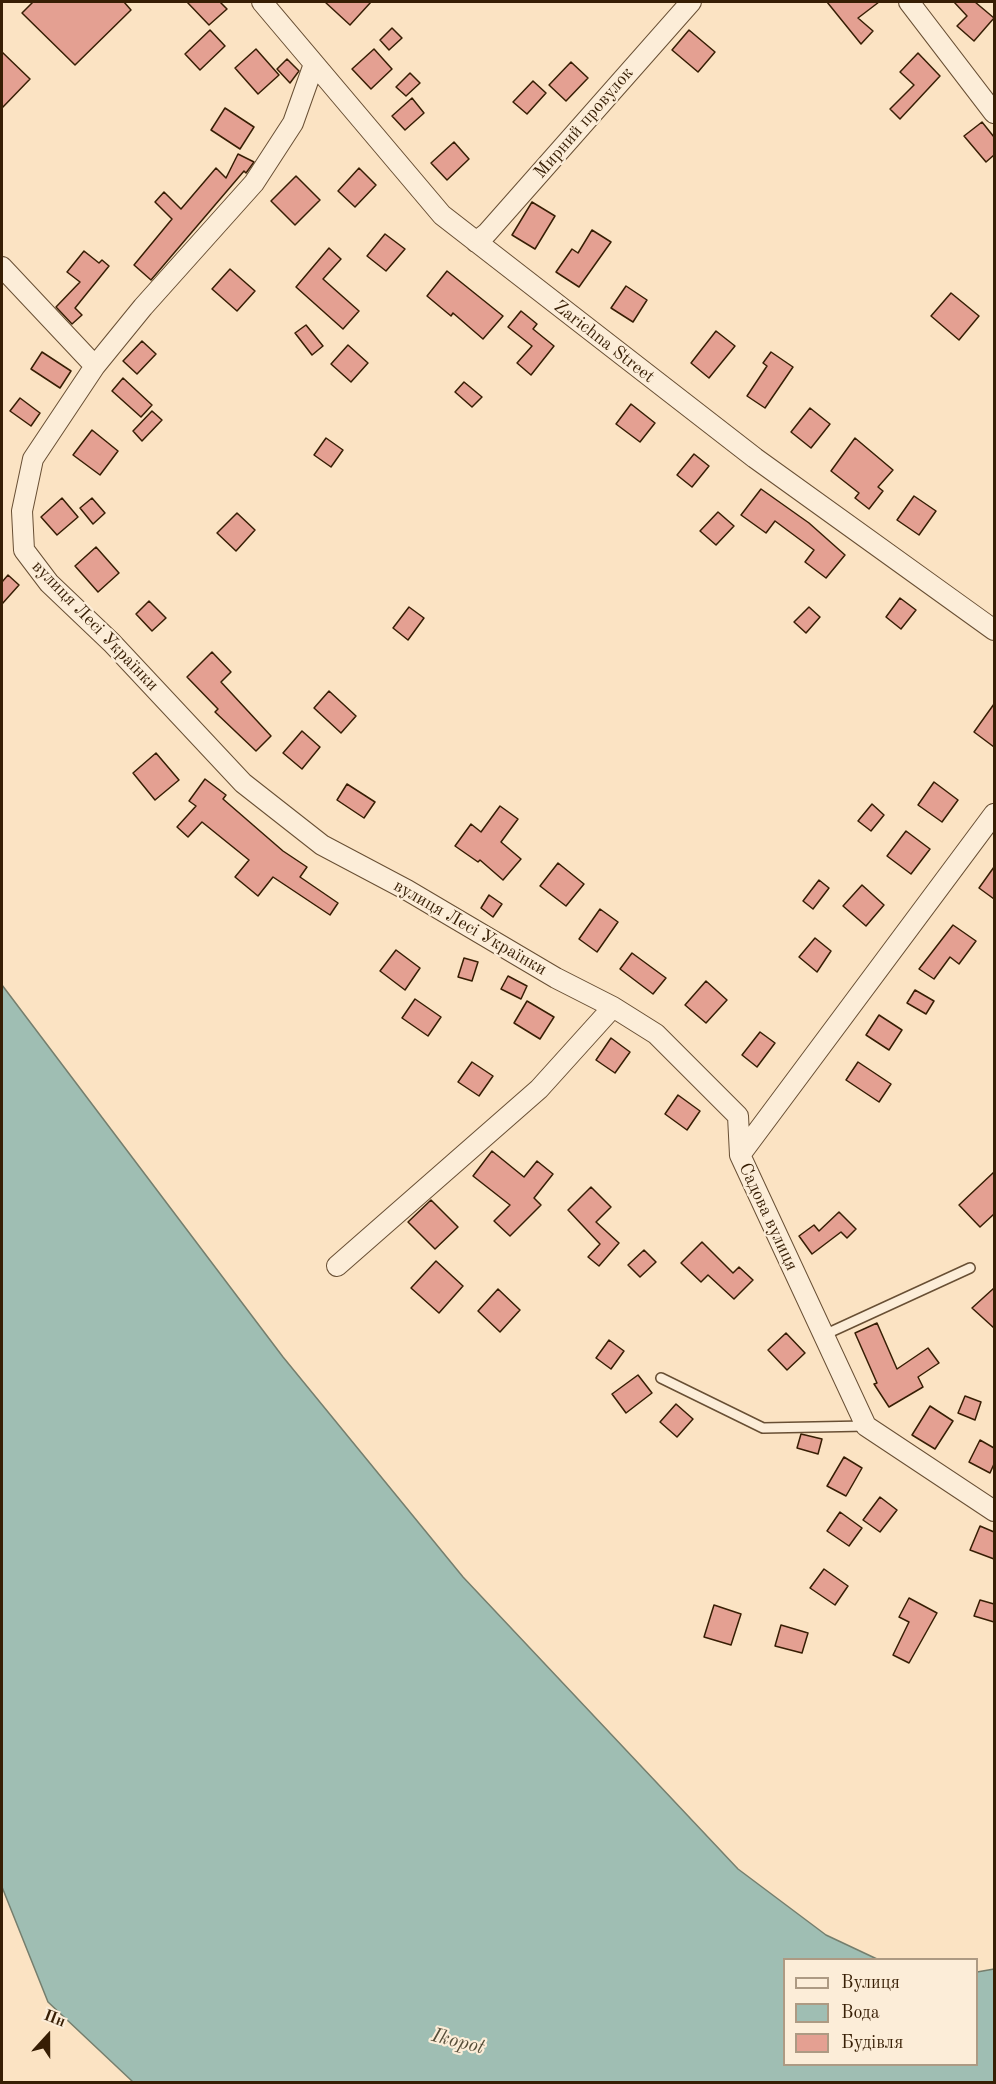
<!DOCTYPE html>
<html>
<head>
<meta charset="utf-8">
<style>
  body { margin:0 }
  #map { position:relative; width:996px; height:2084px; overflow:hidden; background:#fbe3c3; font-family:"Old Standard TT",serif }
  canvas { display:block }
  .frame { position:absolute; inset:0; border:3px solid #371e04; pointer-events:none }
  .legend { position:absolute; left:783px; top:1958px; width:195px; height:108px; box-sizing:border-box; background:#fcedd8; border:2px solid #ad9a83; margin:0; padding:8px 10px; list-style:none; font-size:18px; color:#371e04 }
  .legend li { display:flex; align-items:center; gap:12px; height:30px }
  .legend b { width:30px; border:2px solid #ad9a83 }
  .north { position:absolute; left:18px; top:2006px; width:60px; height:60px; -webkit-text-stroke:4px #fcedd8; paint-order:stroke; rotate:21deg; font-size:16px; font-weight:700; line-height:24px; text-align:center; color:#371e04 }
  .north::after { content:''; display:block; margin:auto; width:21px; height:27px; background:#371e04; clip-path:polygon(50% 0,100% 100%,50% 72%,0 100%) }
</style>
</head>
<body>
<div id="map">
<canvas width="996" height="2084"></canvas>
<div class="frame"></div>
<ul class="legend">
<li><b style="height:8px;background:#fcedd8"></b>Вулиця</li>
<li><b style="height:16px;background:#9fbeb3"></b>Вода</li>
<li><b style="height:16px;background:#e4a092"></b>Будівля</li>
</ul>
<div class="north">Пн</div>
</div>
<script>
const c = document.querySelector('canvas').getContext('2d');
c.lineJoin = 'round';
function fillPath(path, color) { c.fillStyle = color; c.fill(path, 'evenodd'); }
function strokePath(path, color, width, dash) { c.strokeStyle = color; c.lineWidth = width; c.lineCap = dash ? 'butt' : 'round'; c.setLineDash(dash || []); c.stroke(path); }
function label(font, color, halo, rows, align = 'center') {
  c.font = font + ' "Old Standard TT",serif'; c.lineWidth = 4.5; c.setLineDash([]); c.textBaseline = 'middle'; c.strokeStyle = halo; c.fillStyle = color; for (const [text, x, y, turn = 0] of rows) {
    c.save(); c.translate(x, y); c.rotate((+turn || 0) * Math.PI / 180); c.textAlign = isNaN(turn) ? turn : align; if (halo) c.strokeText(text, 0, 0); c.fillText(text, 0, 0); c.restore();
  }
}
const water = new Path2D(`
  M2,985l281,372 180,220 275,292 88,66 51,24 -93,1v104h192l1,-92 17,-3v113h-861l-85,-80 -46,-115z`);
const building = new Path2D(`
  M33,2h91l7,8 -56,55 -53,-52z
  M187,2h33l7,7 -18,16z
  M325,2h46l-21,23z
  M827,2h52l-21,16 15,13 -12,13z
  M954,2h21l19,16 -20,23 -17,-15 10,-10z
  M392,28l10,10 -13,12 -9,-10z
  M210,30l15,16 -25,24 -15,-16z
  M689,30l26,22 -17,20 -26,-22z
  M256,49l23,26 -21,19 -23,-26z
  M374,49l18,20 -21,20 -19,-20z
  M2,52l28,27 -28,29z
  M918,53l22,23 -40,43 -10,-10 24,-24 -14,-13z
  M287,59l12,12 -9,12 -13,-14z
  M571,62l17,16 -22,23 -17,-16z
  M410,73l10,10 -14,13 -10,-9z
  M533,81l13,12 -19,21 -14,-12z
  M412,98l12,15 -19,17 -13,-14z
  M225,108l29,19 -14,22 -29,-19z
  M982,122l12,15v18l-8,7 -22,-26z
  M454,142l15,17 -22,21 -16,-17z
  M238,154l16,8 -8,11 -2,-2 -93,109 -17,-15 38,-46 -17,-17 9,-10 17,17 35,-41 10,10z
  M359,168l17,17 -21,22 -17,-16z
  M296,176l24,24 -25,25 -24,-24z
  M532,202l23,14 -20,33 -23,-14z
  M592,230l19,12 -32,45 -23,-15 16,-23 6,4z
  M385,234l20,15 -19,22 -19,-15z
  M329,248l12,11 -18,20 36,32 -16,18 -47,-42z
  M84,251l15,12 3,-3 7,6 -34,42 7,7 -10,9 -16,-17 24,-25 -13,-10z
  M230,269l25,22 -18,20 -25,-22z
  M447,271l56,45 -20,23 -30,-26 -2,3 -24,-20z
  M626,286l21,14 -14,22 -22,-14z
  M951,293l28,23 -20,24 -28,-24z
  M521,311l16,13 -4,5 21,17 -23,29 -14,-12 15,-17 -24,-19z
  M306,325l17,21 -11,9 -17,-22z
  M716,331l19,15 -26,32 -18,-15z
  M142,341l14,13 -19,20 -14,-13z
  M348,345l20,18 -17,19 -20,-18z
  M42,352l29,19 -11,17 -29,-19z
  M771,352l22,15 -28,41 -18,-12 20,-30 -4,-3z
  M123,378l29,27 -11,12 -29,-26z
  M464,382l18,15 -10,10 -17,-15z
  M20,398l20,15 -9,13 -21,-15z
  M631,404l24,19 -15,19 -24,-18z
  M810,408l20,16 -19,24 -20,-16z
  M152,411l10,9 -20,21 -9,-10z
  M92,430l26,21 -18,24 -27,-20z
  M326,438l17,12 -12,17 -17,-12z
  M855,438l38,32 -15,17 5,4 -14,18 -14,-11 4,-5 -28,-22z
  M694,454l15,12 -17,21 -15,-12z
  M761,489l48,34 36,32 -19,23 -21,-16 9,-12 -39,-29 -9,12 -25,-18z
  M914,496l22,15 -17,24 -22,-15z
  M62,498l16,19 -21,18 -16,-18z
  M92,498l13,15 -12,11 -13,-16z
  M718,512l16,14 -18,19 -16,-14z
  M237,513l18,17 -19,21 -19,-18z
  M96,547l23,26 -21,19 -23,-26z
  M8,575l11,10 -17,19v-22z
  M900,598l16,12 -15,19 -15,-12z
  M149,601l17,17 -14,13 -16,-17z
  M409,607l15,11 -16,22 -15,-12z
  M809,607l11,10 -14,16 -12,-11z
  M212,652l19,20 -10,10 50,54 -15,15 -41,-39 3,-3 -31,-32z
  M329,691l27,25 -15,17 -27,-25z
  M994,704v43l-20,-15z
  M302,731l18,16 -18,22 -19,-16z
  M156,753l23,27 -24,20 -22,-27z
  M205,779l21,16 -3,4 60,52 24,16 -7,10 38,26 -8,12 -57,-38 -15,19 -23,-19 14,-17 -47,-38 -14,15 -11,-10 19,-21 -7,-5z
  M934,782l24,18 -16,22 -24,-17z
  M347,784l28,18 -11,16 -27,-18z
  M872,804l12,11 -13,16 -13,-10z
  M500,806l18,13 -17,23 20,17 -18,21 -23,-20 -2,2 -23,-16 16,-22 10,8z
  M906,831l24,18 -19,25 -24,-18z
  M558,863l26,21 -18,22 -26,-20z
  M994,867v32l-15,-11z
  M819,880l10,8 -16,21 -10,-8z
  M862,885l22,20 -18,21 -23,-20z
  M489,895l13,9 -9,13 -12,-9z
  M600,909l18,13 -21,30 -18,-13z
  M953,925l23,16 -17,23 -9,-7 -16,22 -15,-10z
  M815,938l16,13 -14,21 -18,-15z
  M396,950l24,18 -15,22 -25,-19z
  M632,953l34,25 -13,16 -33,-25z
  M464,958l14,4 -6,19 -14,-4z
  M508,976l19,10 -6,13 -20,-10z
  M706,981l21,19 -21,23 -21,-18z
  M915,990l19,11 -8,13 -19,-11z
  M415,999l26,18 -13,19 -26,-18z
  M527,1001l27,16 -14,22 -26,-16z
  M879,1015l23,15 -13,20 -23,-15z
  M760,1032l15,11 -18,24 -15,-12z
  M611,1038l19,14 -15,21 -19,-13z
  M472,1062l21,14 -14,20 -21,-14z
  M858,1062l33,22 -12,18 -33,-22z
  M678,1095l22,16 -13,19 -22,-16z
  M492,1151l32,26 13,-16 16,13 -19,24 7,7 -31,31 -16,-15 16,-16 -37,-29z
  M994,1172v42l-14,13 -21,-22z
  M591,1187l20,20 -15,15 23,21 -20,23 -11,-9 12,-13 -32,-34z
  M431,1200l27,27 -23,22 -27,-27z
  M839,1212l17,17 -9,9 -6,-6 -29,22 -13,-18 15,-11 5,6z
  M702,1242l31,31 6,-6 14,13 -19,19 -26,-24 -7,7 -20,-19z
  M644,1250l12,12 -16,15 -12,-12z
  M436,1261l27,25 -24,27 -28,-25z
  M994,1288v40l-22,-20z
  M498,1289l22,21 -20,22 -22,-21z
  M877,1323l20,46 31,-21 11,15 -21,14 5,10 -34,20 -15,-23 3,-1 -22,-50z
  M786,1333l19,20 -18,17 -19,-20z
  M609,1340l15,11 -13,18 -15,-11z
  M638,1375l14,18 -26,20 -14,-19z
  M965,1396l16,6 -6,18 -17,-7z
  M676,1404l17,15 -16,18 -17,-15z
  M930,1406l23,15 -18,28 -23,-14z
  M801,1434l21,5 -4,15 -21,-6z
  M980,1440l14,8v16l-4,9 -21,-11z
  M844,1457l18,11 -16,28 -19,-10z
  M880,1497l17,13 -17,22 -17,-12z
  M840,1512l22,16 -13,18 -22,-15z
  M980,1526l14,6v27l-24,-9z
  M824,1569l24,17 -13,19 -25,-17z
  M909,1598l28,15 -28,50 -16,-8 16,-33 -10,-5z
  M980,1600l14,4v18l-20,-6z
  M714,1605l27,9 -10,31 -27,-8z
  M781,1625l27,8 -6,20 -27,-7z`);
const lane = new Path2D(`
  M824,1335l146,-67
  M661,1378l102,50 103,-2`);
const street = new Path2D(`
  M262,2l180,213 313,243 239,172
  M909,2l85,111
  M314,64l-21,59 -39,60 -111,124 -48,59 -62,93 -11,52 2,39 25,33 63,60 131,140 79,62 85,45 149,88 57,29 43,27 82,82 2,39
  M476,242l11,-9 204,-231
  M2,267l93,99
  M994,814l-254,341 126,271 128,85
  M337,1266l202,-177 74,-82`);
const streetNames = [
  ["Мирний провулок",584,123,-49],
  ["Zarichna Street",604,342,38],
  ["вулиця Лесі Українки",95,626,46],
  ["вулиця Лесі Українки",470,928,30],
  ["Садова вулиця",768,1217,65]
];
const waterNames = [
  ["Ikopot",458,2042,14]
];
fillPath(water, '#9fbeb3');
strokePath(water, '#757e6d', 1.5);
fillPath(building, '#e4a092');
strokePath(building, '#371e04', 1.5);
strokePath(lane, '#684f34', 12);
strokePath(street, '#684f34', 22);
strokePath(lane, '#fcedd8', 9);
strokePath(street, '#fcedd8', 20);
label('18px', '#371e04', '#fcedd8', streetNames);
label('italic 20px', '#564e39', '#fcedd8', waterNames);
</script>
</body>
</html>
